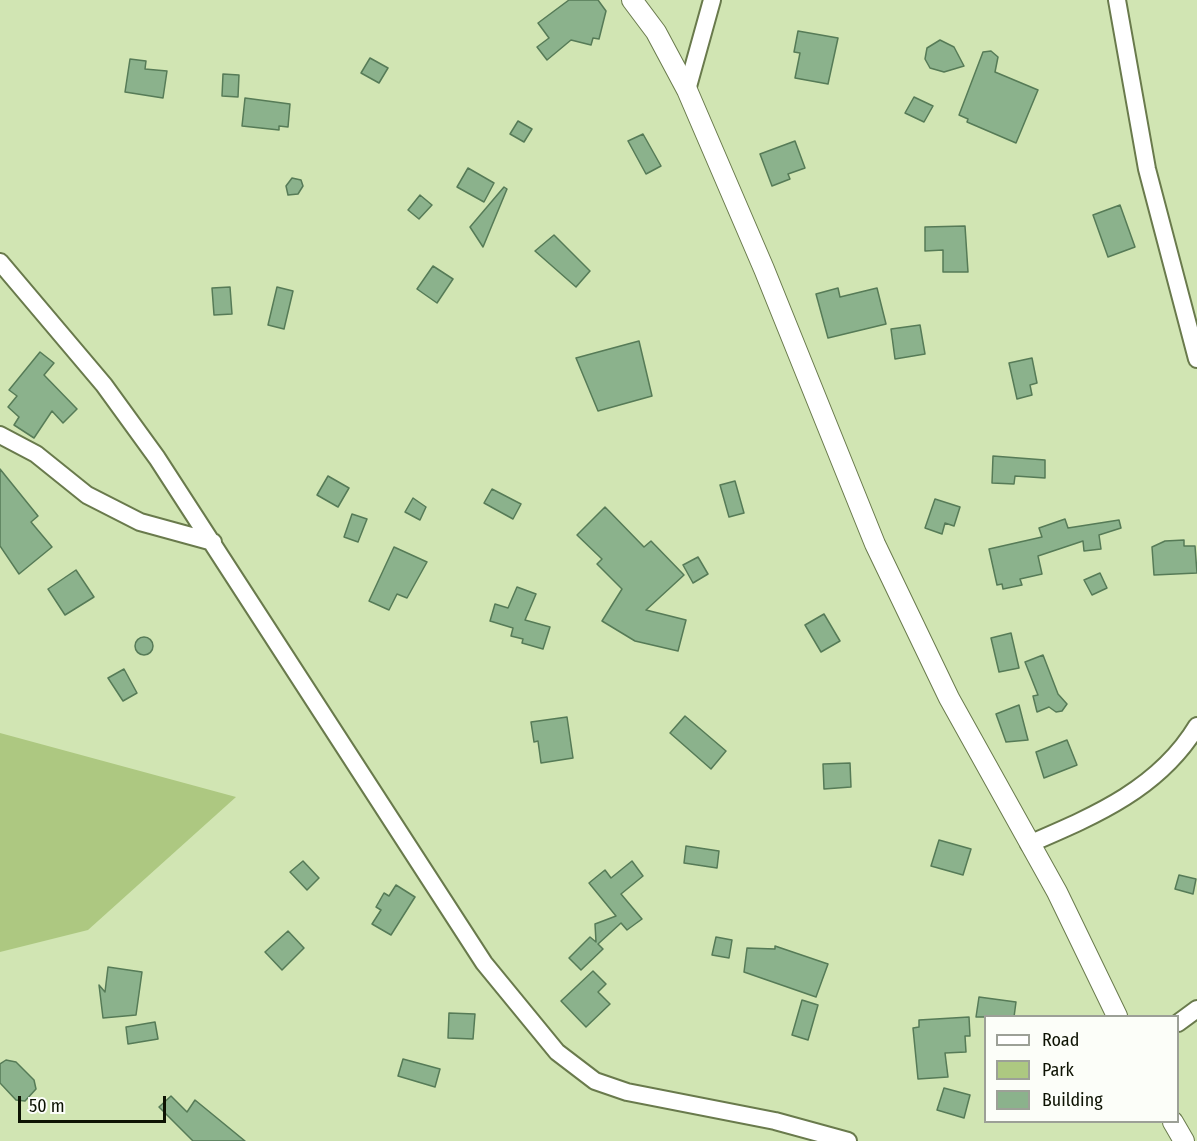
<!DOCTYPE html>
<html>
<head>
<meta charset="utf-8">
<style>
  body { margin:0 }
  #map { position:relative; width:1197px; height:1141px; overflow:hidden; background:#d1e5b3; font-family:"Fira Sans Condensed",sans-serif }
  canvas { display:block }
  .legend { position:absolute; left:984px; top:1015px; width:195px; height:108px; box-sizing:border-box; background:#fcfef9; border:2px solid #9ca097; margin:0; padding:8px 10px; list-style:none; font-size:18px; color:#0d1303 }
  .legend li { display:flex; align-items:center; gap:12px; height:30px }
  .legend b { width:30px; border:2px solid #9ca097 }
  .scale { position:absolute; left:18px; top:1096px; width:148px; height:27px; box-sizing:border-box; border:3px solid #0d1303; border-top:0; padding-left:8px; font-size:18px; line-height:21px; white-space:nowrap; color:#0d1303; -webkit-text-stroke:4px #fcfef9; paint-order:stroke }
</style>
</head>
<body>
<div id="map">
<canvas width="1197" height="1141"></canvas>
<ul class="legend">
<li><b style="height:8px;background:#fff"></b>Road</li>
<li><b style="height:16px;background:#adc881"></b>Park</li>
<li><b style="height:16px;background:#8bb28c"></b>Building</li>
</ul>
<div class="scale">50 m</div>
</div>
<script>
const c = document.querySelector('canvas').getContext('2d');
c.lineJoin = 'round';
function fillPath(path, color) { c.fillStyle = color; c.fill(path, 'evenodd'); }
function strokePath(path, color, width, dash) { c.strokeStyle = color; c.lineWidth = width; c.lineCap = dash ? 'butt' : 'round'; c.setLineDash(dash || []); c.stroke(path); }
const green = new Path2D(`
  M0,733l236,64 -148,133 -88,22z`);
const building = new Path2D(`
  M569,0h29l8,11 -7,28 -6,-1 -2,7 -20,-5 -24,20 -10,-13 12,-9 -11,-15z
  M798,31l40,7 -10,46 -33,-6 5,-25 -6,-1z
  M940,40l14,7 10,19 -20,6 -14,-4 -5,-9 2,-11z
  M991,51l7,6 -3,15 43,18 -22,53 -49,-21 1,-3 -9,-4 24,-63z
  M370,58l18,10 -9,15 -18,-10z
  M130,59l16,2 -1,8 22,2 -4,27 -38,-6z
  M223,74l16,1 -1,22 -16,-1z
  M914,97l19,9 -9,16 -19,-9z
  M245,98l45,6 -2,23 -9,-1v4l-37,-4z
  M518,121l14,8 -8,13 -14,-8z
  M643,134l18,32 -15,8 -18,-33z
  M795,141l10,27 -17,6 2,5 -18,7 -12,-32z
  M468,168l26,15 -10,19 -27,-15z
  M292,178l9,2 2,6 -5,8 -10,1 -2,-9z
  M504,187l3,2 -24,58 -13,-20z
  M420,195l12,10 -13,14 -11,-9z
  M1120,205l15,42 -27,10 -15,-42z
  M965,226l3,46h-25v-22l-18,1v-24z
  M554,235l36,36 -14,16 -41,-36z
  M433,266l20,13 -16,24 -20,-14z
  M230,287l2,27 -18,1 -2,-27z
  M277,287l16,4 -9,38 -16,-4z
  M838,288l2,9 37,-9 9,36 -58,14 -12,-44z
  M920,325l5,29 -30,5 -4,-30z
  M639,341l13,55 -54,15 -22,-53z
  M40,352l14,11 -10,12 33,34 -14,14 -11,-12 -18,27 -20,-13 5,-8 -11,-10 9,-11 -8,-6z
  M1032,358l5,25 -7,2 2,10 -15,4 -8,-36z
  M993,456l52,4v18l-30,-2 -1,8 -22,-1z
  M0,469l38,47 -7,6 21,25 -33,27 -19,-28z
  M328,476l21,12 -11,19 -21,-12z
  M735,481l9,32 -15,4 -9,-32z
  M492,489l29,15 -8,15 -29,-16z
  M413,498l13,9 -6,13 -15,-8z
  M935,499l25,8 -6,19 -9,-3 -3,11 -17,-6z
  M605,507l39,40 7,-6 33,34 -38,35 40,10 -8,31 -43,-10 -33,-20 20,-32 -25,-25 5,-5 -25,-24z
  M352,514l15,5 -9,23 -14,-5z
  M1065,519l3,9 51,-8 2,8 -22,7 2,14 -17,2 -1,-10 -45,15 4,18 -22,5 2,6 -19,4 -1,-5 -5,1 -8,-36 53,-12 -3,-9z
  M1184,540v6h11l2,27 -43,2 -2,-28 13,-6z
  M394,547l33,15 -20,36 -10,-4 -8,16 -20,-9z
  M698,557l10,17 -15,9 -10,-18z
  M76,570l18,27 -29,18 -17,-26z
  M1100,573l7,15 -15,7 -8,-15z
  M517,587l19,7 -11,26 25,7 -7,22 -21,-6 1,-4 -12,-3 2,-8 -23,-7 5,-17 13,4z
  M824,614l16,27 -19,11 -16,-27z
  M1011,633l8,35 -20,4 -8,-34z
  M135 646a9 9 0 1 1 18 0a9 9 0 1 1-18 0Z
  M1043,655l15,39 9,10 -5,7 -6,1 -7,-5 -12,5 -4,-16 5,-1 -13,-33z
  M124,669l13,24 -14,8 -15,-23z
  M1019,705l9,35 -22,2 -10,-28z
  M685,716l41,35 -15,18 -41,-36z
  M567,717l6,41 -32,5 -3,-22 -4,1 -3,-20z
  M1067,740l10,25 -33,13 -8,-26z
  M850,763l1,24 -27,2 -1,-25z
  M939,840l32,9 -8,26 -32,-9z
  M686,846l33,5 -2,17 -33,-5z
  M303,861l16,17 -12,12 -17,-18z
  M632,861l11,15 -22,18 21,25 -15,11 -6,-7 -23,21 5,5 -22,21 -12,-12 21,-21 6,5 -1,-18 21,-8 -27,-33 16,-13 6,8z
  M1179,875l17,4 -3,15 -18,-5z
  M396,885l19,12 -24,38 -19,-11 9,-14 -5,-3 8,-14 5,3z
  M288,931l16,17 -22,22 -17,-18z
  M716,937l16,3 -3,18 -17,-3z
  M775,946l53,18 -12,33 -72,-25 3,-24 28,1z
  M108,967l34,5 -6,43 -33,3 -4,-33 6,7z
  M593,971l13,13 -8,8 12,12 -24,23 -25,-26z
  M979,997l37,5 -2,15h-38z
  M802,1000l16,5 -10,35 -16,-5z
  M449,1013l26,1 -2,25 -25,-1z
  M969,1017l1,19h-5l1,16 -21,1 3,24 -30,2 -5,-51 6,-1v-7z
  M155,1022l3,17 -30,5 -2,-17z
  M403,1059l37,10 -5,18 -37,-11z
  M6,1060l10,2 18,18 2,9 -11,12 -9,-1 -16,-17v-19z
  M944,1088l26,7 -6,23 -27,-8z
  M171,1096l16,16 8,-12 50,41h-52l-34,-34z`);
const minor = new Path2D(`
  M1117,0l30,169 50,190
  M687,90l25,-90
  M0,262l104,123 53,73 327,505 73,89 38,29 32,11 148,29 73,20
  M0,435l36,19 51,41 53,27 73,20
  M1029,844c65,-28 130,-55 168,-118
  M1178,1023l19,-14`);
const tertiary = new Path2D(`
  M632,0l24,32 31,58 77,179 111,275 74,154 108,194 60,124
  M1173,1122l11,19`);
fillPath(green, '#adc881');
fillPath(building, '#8bb28c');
strokePath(building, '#567b57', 1.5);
strokePath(minor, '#697a4c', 20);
strokePath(tertiary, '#697a4c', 22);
strokePath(minor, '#fff', 16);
strokePath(tertiary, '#fff', 20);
</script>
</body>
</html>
